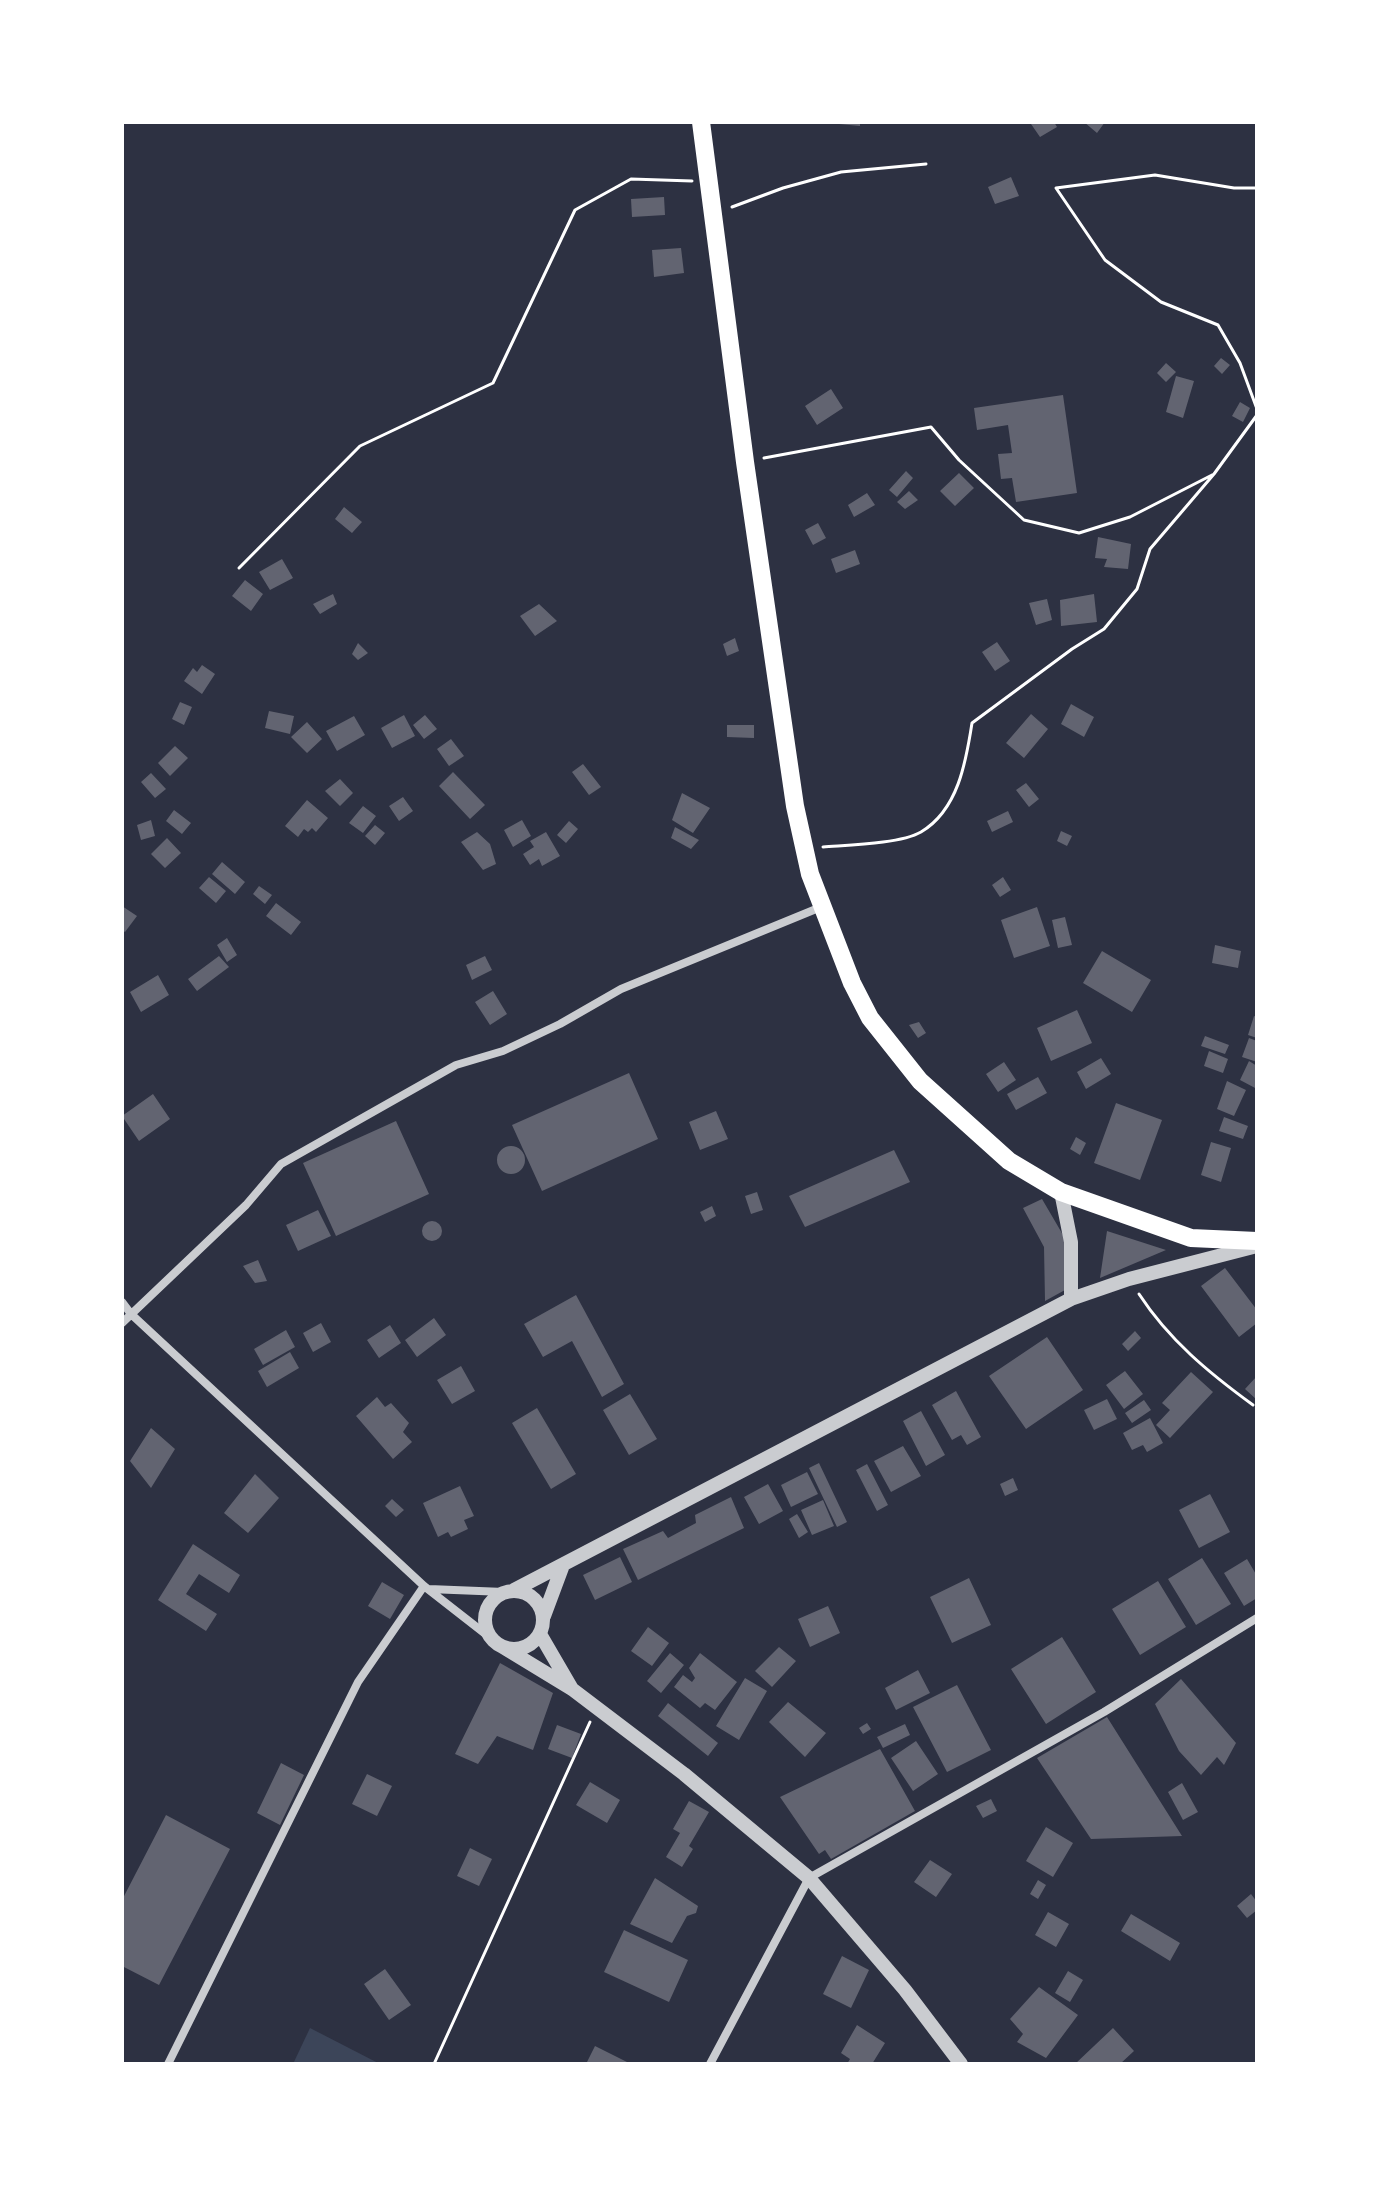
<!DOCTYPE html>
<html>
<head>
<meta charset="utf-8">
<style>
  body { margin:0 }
  #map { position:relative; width:1379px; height:2186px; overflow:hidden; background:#2d3142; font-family:"Crimson Pro",serif }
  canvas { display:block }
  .frame { position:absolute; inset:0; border:124px solid #fff; pointer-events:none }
</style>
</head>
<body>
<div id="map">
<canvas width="1379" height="2186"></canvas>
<div class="frame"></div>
</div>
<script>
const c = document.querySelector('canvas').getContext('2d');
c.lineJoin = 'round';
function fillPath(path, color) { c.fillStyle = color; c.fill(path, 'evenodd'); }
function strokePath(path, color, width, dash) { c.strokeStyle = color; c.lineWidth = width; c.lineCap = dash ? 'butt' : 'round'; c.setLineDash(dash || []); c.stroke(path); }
const green = new Path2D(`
  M310,2028l70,36h-87z`);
const building = new Path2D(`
  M839,122h21v4l-21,-2z
  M1035,122h19l3,5 -17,10 -9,-13z
  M1084,122h21l-8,11z
  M1011,177l8,19 -24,8 -7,-17z
  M664,197l1,18 -33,2 -1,-18z
  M681,248l3,25 -30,4 -2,-27z
  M1221,358l9,7 -8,9 -8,-8z
  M1166,363l10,9 -10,10 -9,-9z
  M1176,376l18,5 -11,37 -17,-6z
  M831,389l12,19 -26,17 -12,-19z
  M1063,395l14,98 -61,9 -4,-24 -11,1 -3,-25 14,-1 -4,-28 -31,5 -3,-22z
  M1240,402l10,6 -7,14 -11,-6z
  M906,471l7,7 -16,19 -8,-7z
  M959,473l15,15 -19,18 -15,-15z
  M909,491l9,9 -13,9 -8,-7z
  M867,493l8,12 -21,12 -6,-12z
  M344,507l18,15 -10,11 -17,-14z
  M818,523l8,15 -13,7 -8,-15z
  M1098,537l33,7 -3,25 -24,-2 3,-8 -12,-1z
  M855,550l5,14 -24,9 -5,-14z
  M282,559l11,19 -23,12 -11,-18z
  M245,580l18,14 -12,17 -19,-15z
  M333,594l4,10 -17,10 -7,-10z
  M1094,594l3,28 -36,4 -1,-26z
  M1047,599l5,21 -16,5 -7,-22z
  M539,604l18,17 -22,15 -15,-20z
  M735,638l4,13 -12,5 -4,-12z
  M997,642l13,19 -15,10 -13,-19z
  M358,643l10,10 -10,7 -6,-6z
  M202,665l13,9 -13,20 -18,-13 9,-13 4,4z
  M180,702l12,5 -8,18 -12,-6z
  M1071,704l23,13 -10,20 -23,-13z
  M269,711l25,5 -4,18 -25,-6z
  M1031,714l17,15 -24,29 -18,-15z
  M404,715l11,21 -23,12 -11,-20z
  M425,715l12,14 -13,10 -11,-14z
  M354,716l11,19 -28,16 -11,-20z
  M307,722l15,17 -15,14 -16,-16z
  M727,725h27v13l-27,-1z
  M451,739l13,17 -15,10 -12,-17z
  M175,746l13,12 -18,18 -12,-13z
  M583,764l18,23 -12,8 -17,-23z
  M453,772l32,33 -15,14 -31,-33z
  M151,773l15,16 -11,9 -14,-16z
  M340,779l13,14 -13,13 -15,-15z
  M1026,783l13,16 -10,8 -13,-17z
  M682,793l28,15 -17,25 -21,-13z
  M403,797l10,14 -14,10 -10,-15z
  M307,800l21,18 -12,14 -4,-4 -4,4 -4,-3 -6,8 -13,-11z
  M363,806l13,10 -13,17 -14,-10z
  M174,810l17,13 -9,11 -16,-13z
  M1008,811l5,11 -21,10 -5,-11z
  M151,820l4,16 -14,4 -4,-15z
  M522,820l9,16 -18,11 -9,-17z
  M569,821l9,8 -12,14 -9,-8z
  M375,825l10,8 -10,12 -10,-9z
  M675,827l24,13 -8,9 -20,-11z
  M1061,831l11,5 -5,10 -10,-5z
  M477,832l13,12 6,20 -13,6 -22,-28z
  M546,832l14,24 -18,10 -3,-7 -9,6 -7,-11 11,-7 -4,-6z
  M167,838l14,15 -16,15 -14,-14z
  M222,862l23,20 -10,12 -23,-20z
  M209,877l17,14 -10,12 -17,-15z
  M1003,877l8,13 -11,7 -8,-12z
  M259,886l13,9 -7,9 -12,-10z
  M276,903l25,19 -10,13 -25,-19z
  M122,906l15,10 -12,16 -3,-2z
  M1037,907l13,39 -36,12 -13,-38z
  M1065,917l7,28 -14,3 -6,-28z
  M227,938l10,17 -10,7 -10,-17z
  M1215,945l26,6 -3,17 -26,-5z
  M1102,951l49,29 -19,32 -49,-29z
  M219,956l10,11 -32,24 -9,-12z
  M485,956l7,14 -20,10 -6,-15z
  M158,975l11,20 -28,17 -11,-20z
  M493,991l14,23 -17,11 -15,-23z
  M1077,1010l15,33 -41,18 -14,-33z
  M1254,1016l3,1v21l-9,-3z
  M919,1022l7,11 -8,5 -9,-13z
  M1205,1036l24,9 -4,9 -24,-8z
  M1249,1038l8,3v21l-15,-5z
  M1209,1051l19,8 -5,14 -19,-7z
  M1101,1058l10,16 -25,15 -9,-17z
  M1249,1061l8,5v23l-17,-9z
  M1004,1062l12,18 -18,12 -12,-18z
  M629,1073l29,66 -116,52 -30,-66z
  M1038,1077l9,16 -31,17 -9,-16z
  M1227,1081l19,9 -12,26 -17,-7z
  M153,1094l17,25 -31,22 -17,-25z
  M1116,1103l46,17 -22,60 -46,-17z
  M716,1111l12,28 -28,11 -11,-28z
  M1224,1117l24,9 -5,13 -24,-8z
  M396,1121l33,73 -93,42 -33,-73z
  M1076,1137l10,6 -6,12 -10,-6z
  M1211,1142l20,6 -10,34 -20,-7z
  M497 1160a14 14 0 1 1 28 0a14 14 0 1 1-28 0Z
  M894,1150l16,32 -105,45 -16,-31z
  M757,1192l6,18 -12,4 -6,-18z
  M1042,1199l24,41 -1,50 -20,11 -1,-54 -21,-39z
  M712,1206l4,10 -11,6 -5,-10z
  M318,1210l13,26 -33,15 -12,-26z
  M422 1231a10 10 0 1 1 20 0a10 10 0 1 1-20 0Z
  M1107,1231l59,19 -66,28z
  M258,1260l9,21 -12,2 -12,-17z
  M1225,1268l32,42v13l-18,14 -38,-51z
  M576,1295l48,89 -22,13 -30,-56 -29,16 -19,-33z
  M434,1318l12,17 -29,22 -12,-17z
  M321,1323l10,19 -18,10 -10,-19z
  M390,1325l11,18 -22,15 -12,-18z
  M286,1330l9,17 -32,18 -9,-16z
  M1135,1331l6,7 -13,13 -6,-7z
  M1047,1337l36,53 -57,39 -37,-53z
  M290,1352l9,16 -32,19 -9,-16z
  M461,1366l14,25 -23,13 -15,-24z
  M1125,1371l18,23 -19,15 -18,-24z
  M1191,1372l22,20 -43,46 -14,-13 14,-15 -8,-7z
  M1257,1376v24l-12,-11z
  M956,1391l25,46 -14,8 -6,-10 -9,5 -20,-35z
  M630,1394l27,45 -28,16 -26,-45z
  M377,1397l8,10 6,-4 18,20 -6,9 9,10 -19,17 -37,-43z
  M1107,1399l10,20 -23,11 -10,-20z
  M1144,1400l7,10 -19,13 -7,-10z
  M537,1408l39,66 -25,15 -39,-66z
  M921,1411l24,44 -19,11 -23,-45z
  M1150,1418l13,25 -16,9 -4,-7 -11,5 -9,-17z
  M151,1428l24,21 -24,39 -21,-27z
  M903,1446l18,30 -30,16 -17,-31z
  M819,1463l28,59 -10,5 -28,-59z
  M867,1464l21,41 -11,6 -21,-41z
  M807,1472l11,22 -27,13 -10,-22z
  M255,1474l24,24 -31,35 -24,-20z
  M1013,1478l5,12 -13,6 -5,-12z
  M768,1484l15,27 -24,13 -15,-27z
  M460,1486l14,30 -10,4 4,9 -17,8 -3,-5 -10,5 -15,-34z
  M1210,1494l20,38 -31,16 -20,-38z
  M731,1497l13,31 -106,52 -15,-31 40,-18 5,7 28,-15 -1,-8z
  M392,1499l12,11 -8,7 -11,-11z
  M823,1500l11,26 -22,9 -11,-25z
  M797,1514l11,18 -9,6 -10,-19z
  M193,1544l47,31 -11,18 -30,-19 -13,20 31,20 -11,17 -48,-31z
  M620,1557l12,25 -37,18 -12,-25z
  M1202,1558l29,46 -35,21 -28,-46z
  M1247,1559l10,17v22l-13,8 -20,-33z
  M969,1578l22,47 -39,18 -22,-46z
  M1158,1581l28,46 -46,28 -28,-46z
  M382,1582l22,13 -14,24 -22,-13z
  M828,1606l12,27 -30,14 -12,-28z
  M648,1627l21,16 -17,23 -21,-15z
  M1062,1637l34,55 -50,32 -35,-55z
  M779,1647l17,14 -24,26 -17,-16z
  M670,1653l14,12 -23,28 -14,-12z
  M700,1653l37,29 -22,28 -10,-7 -5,5 -26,-21 9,-12 9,7 3,-4 -6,-10z
  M500,1663l53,30 -20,57 -36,-14 -19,28 -23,-10z
  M918,1670l12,23 -34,17 -11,-22z
  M745,1678l22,13 -28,49 -23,-14z
  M1181,1679l55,64 -12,22 -7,-8 -16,18 -22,-24 -24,-47z
  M957,1685l34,65 -44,22 -34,-65z
  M788,1702l38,31 -21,24 -36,-35z
  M668,1703l50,40 -10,13 -50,-40z
  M1107,1717l75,119 -91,3 -54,-81z
  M867,1723l4,6 -8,5 -4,-6z
  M905,1724l5,11 -27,13 -6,-11z
  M557,1725l24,9 -9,24 -24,-9z
  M916,1741l22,33 -25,17 -22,-33z
  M880,1749l35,62 -84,48 -6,-9 -6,4 -39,-57z
  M281,1763l23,12 -24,50 -23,-12z
  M367,1774l25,12 -15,30 -25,-12z
  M590,1782l30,18 -13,23 -31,-18z
  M1182,1783l16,29 -15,8 -15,-28z
  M991,1799l6,12 -14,7 -7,-12z
  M689,1801l20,11 -20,34 4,3 -11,18 -16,-10 14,-24 -7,-4z
  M166,1815l64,34 -71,136 -37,-19v-66z
  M1046,1827l27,16 -20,34 -27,-16z
  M470,1848l22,11 -13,27 -22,-10z
  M930,1860l22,14 -16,23 -22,-15z
  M655,1878l43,28 -2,7 -9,3 -15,27 -42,-19z
  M1038,1880l8,5 -8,14 -8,-5z
  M1251,1894l6,8v8l-10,8 -10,-12z
  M1048,1912l21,12 -13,23 -21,-12z
  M1131,1914l49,29 -10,18 -49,-30z
  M624,1930l64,30 -19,42 -65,-30z
  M842,1956l27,14 -18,38 -28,-14z
  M385,1969l26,36 -22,15 -25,-36z
  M1068,1971l15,9 -13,22 -15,-9z
  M1039,1987l39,28 -32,43 -29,-16 6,-8 -13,-15z
  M857,2025l28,18 -13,21h-25l3,-5 -9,-6z
  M1113,2028l21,23 -14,13h-45z
  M595,2046l36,18h-45z`);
const path = new Path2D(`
  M1257,188h-23l-79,-13 -99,13 49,72 56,42 57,23 22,38 17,46
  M732,207l51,-19 58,-16 85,-8
  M764,458l167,-31 28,33 65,60 55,13 51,-16 84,-43 43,-59
  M239,568l121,-122 133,-63 82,-173 56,-31 61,2
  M823,847c25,-2 77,-3 98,-15 37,-22 45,-70 51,-109l100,-74 32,-20 33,-40 13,-40 64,-75
  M1139,1294c30,46 70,79 114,111
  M434,2064l156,-342`);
const minor = new Path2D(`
  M122,1302l9,12 293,272 73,57
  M122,1323l124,-118 35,-41 175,-99 47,-14 57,-27 61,-35 200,-82
  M429,1589l75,3
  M168,2064l190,-382 66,-96
  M710,2064l99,-186 295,-166 153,-94`);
const tertiary = new Path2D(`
  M1061,1192l10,50v57
  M514,1590l557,-291 58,-20 128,-33
  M485 1620a29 29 0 1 1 58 0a29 29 0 1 1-58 0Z
  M544,1616l19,-51
  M540,1634l32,55
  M503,1647l69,42 112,85 125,104 96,112 56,74`);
const primary = new Path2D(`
  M701,122l44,340 50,344 15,68 42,109 18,35 50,63 89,80 52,31 130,46 66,3`);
fillPath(green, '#3c4559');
fillPath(building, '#626471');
strokePath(path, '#fff', 3);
strokePath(minor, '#caccd0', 8);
strokePath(tertiary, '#caccd0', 14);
strokePath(primary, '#fff', 18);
</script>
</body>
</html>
